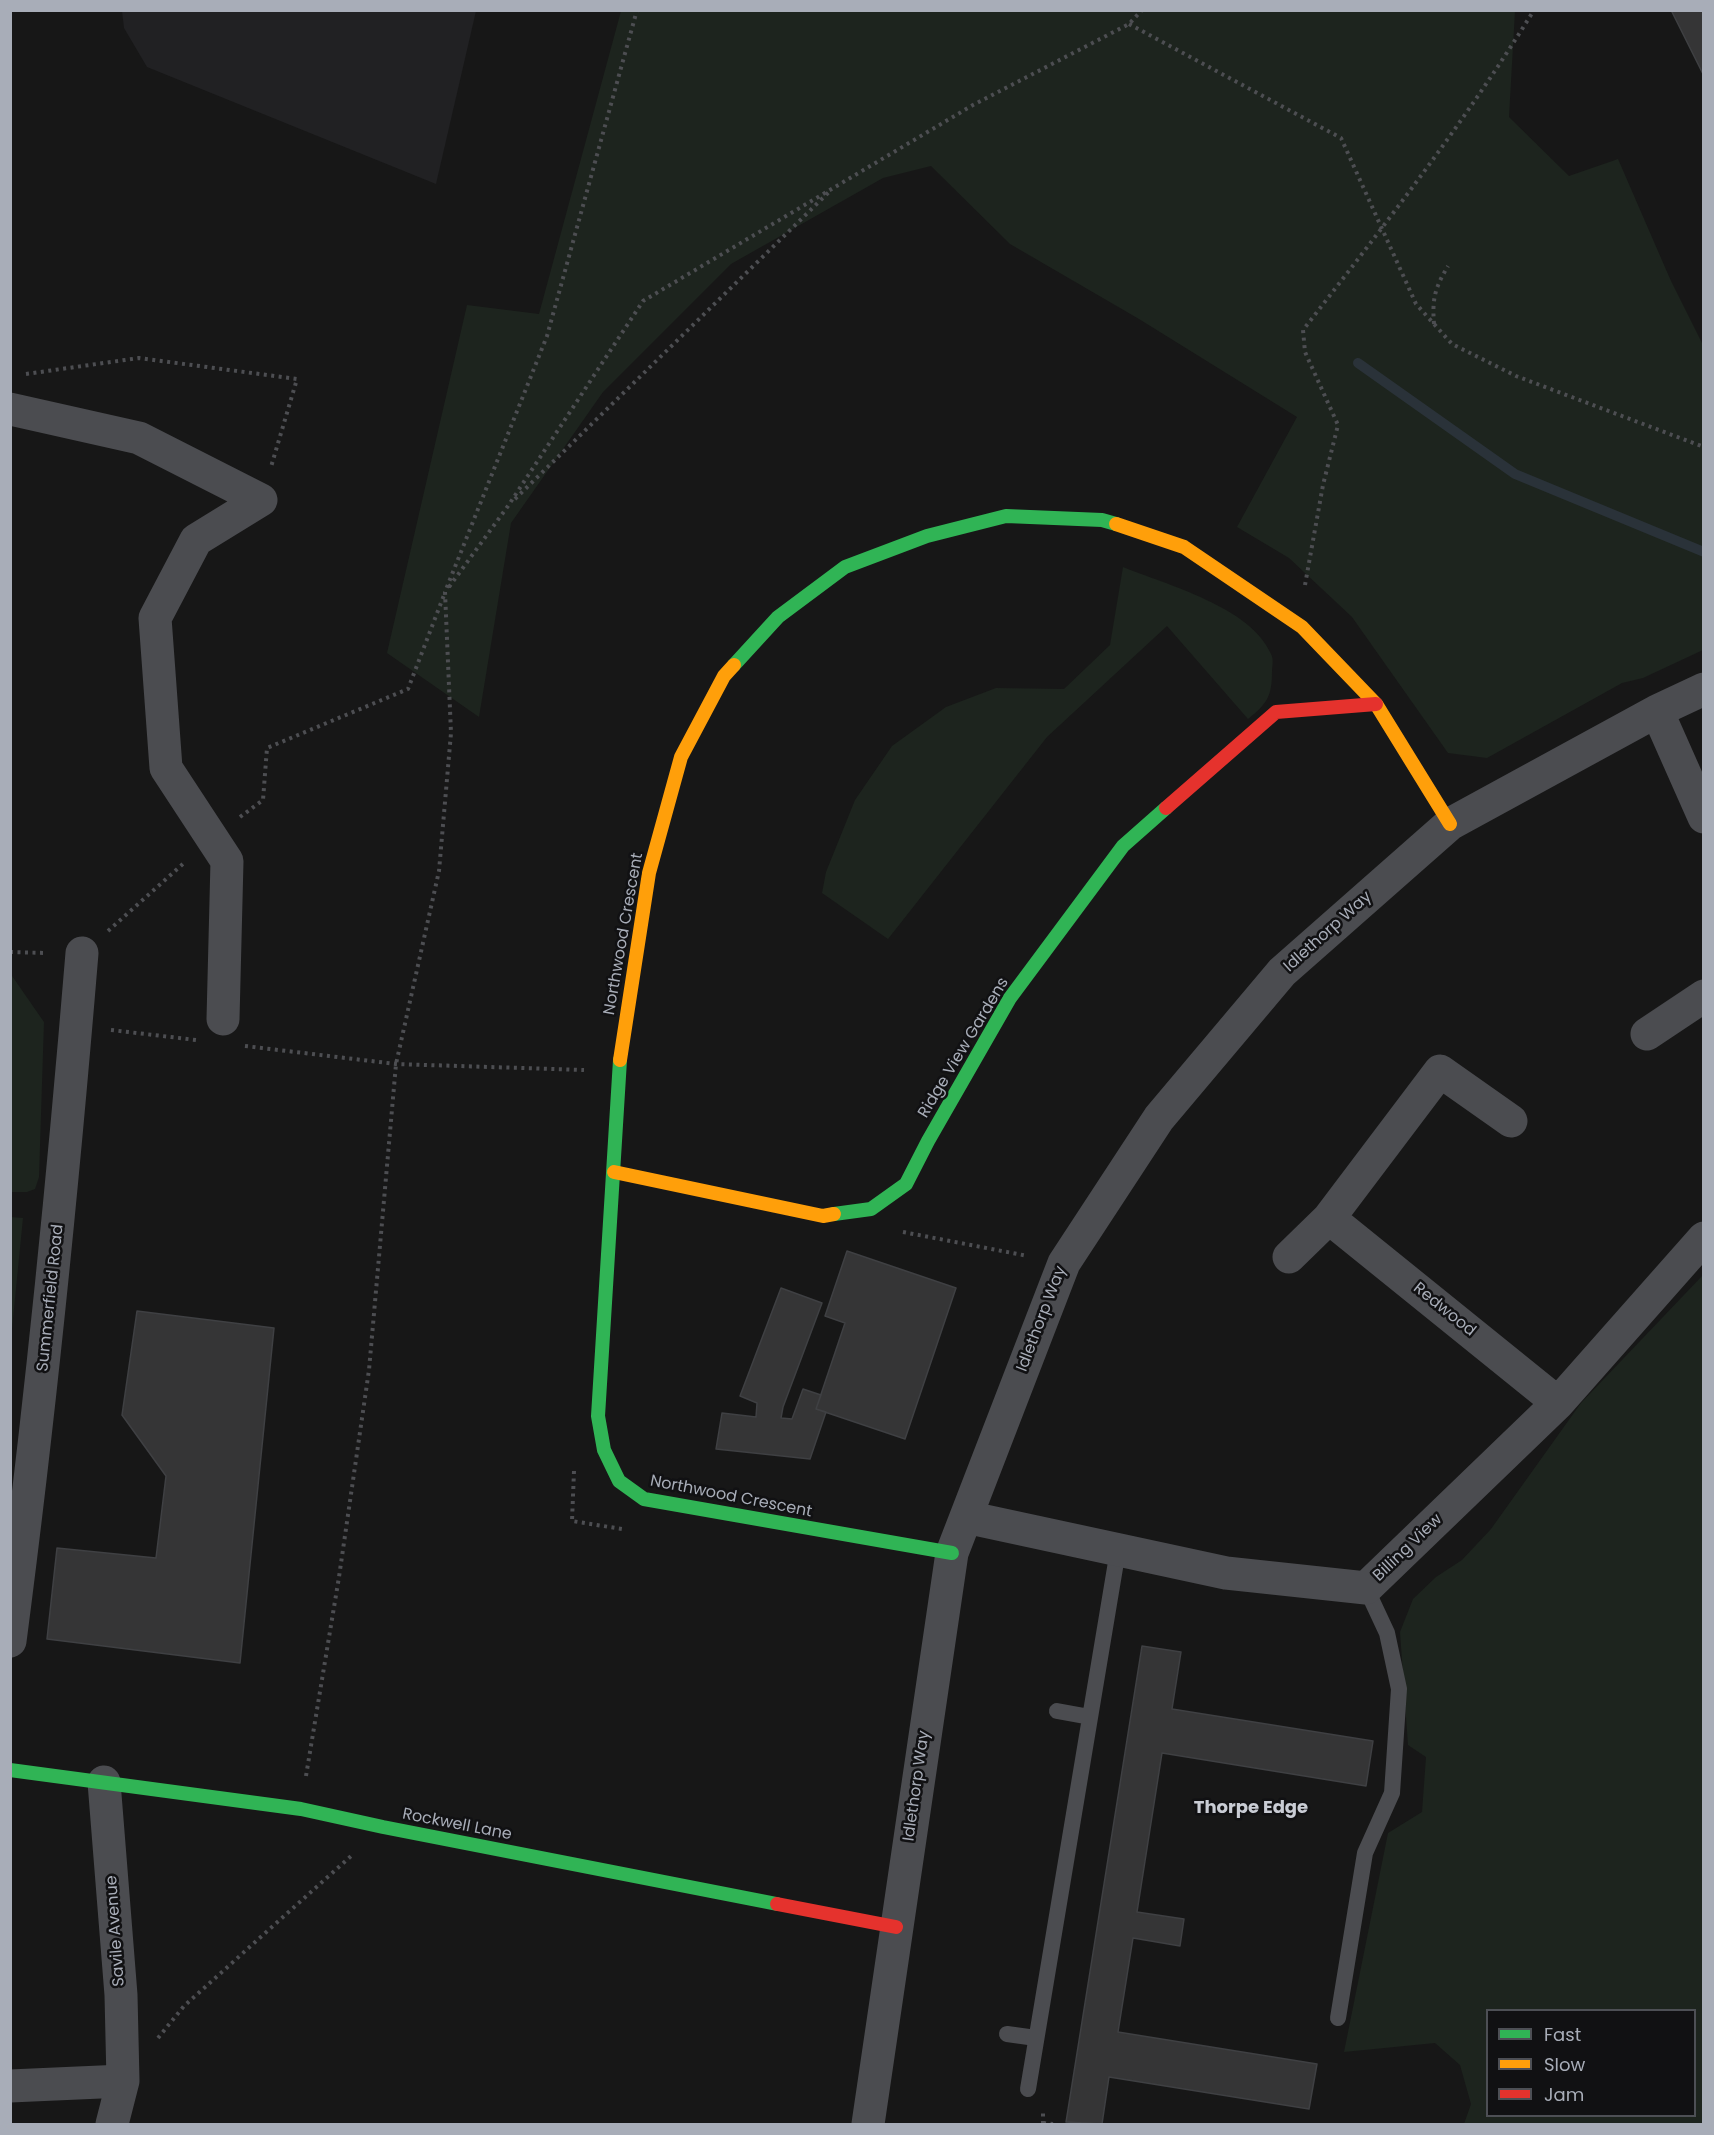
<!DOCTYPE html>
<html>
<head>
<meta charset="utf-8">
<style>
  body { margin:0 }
  #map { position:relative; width:1714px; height:2135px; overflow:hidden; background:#171717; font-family:Poppins,sans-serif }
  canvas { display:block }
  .frame { position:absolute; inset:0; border:12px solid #a8adb8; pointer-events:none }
  .legend { position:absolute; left:1486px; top:2009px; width:210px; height:108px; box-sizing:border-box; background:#111113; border:2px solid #4d4f55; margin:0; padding:8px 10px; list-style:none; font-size:18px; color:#a8adb8 }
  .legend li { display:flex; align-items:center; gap:12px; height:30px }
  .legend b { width:30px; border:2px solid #4d4f55 }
</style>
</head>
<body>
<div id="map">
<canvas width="1714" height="2135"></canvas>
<div class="frame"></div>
<ul class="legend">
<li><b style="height:8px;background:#30b455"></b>Fast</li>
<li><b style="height:8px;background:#ff9f0a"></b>Slow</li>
<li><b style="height:8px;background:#e5322d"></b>Jam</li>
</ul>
</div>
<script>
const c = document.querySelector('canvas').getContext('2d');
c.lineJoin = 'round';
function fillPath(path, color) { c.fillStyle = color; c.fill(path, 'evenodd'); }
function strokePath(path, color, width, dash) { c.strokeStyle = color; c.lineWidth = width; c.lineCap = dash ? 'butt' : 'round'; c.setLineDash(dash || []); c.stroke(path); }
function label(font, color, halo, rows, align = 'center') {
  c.font = font + ' Poppins,sans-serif'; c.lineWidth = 5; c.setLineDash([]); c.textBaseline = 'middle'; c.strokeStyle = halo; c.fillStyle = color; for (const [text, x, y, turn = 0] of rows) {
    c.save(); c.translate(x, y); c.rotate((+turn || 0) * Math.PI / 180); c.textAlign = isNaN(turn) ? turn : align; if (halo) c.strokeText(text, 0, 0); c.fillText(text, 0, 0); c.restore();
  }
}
const built = new Path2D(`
  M122,11h354l-40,173 -289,-117 -23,-39z`);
const green = new Path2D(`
  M621,11h894l-6,106 60,59 49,-17 53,122 32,64v305l-60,28 -21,5 -135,75 -39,-5 -96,-136 -63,-59 -52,-31 60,-110 -158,-98 -129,-75 -79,-78 -48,12 -152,86 -128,128 -92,131 -32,194 -92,-64 80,-348 72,9z
  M1123,567c44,18 128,40 148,87 3,5 1,13 1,18 0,24 -5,32 -24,47l-81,-93 -120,111 -159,202 -66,-46 4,-21 29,-72 37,-54 54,-39 50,-19 68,1 46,-44z
  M10,973l34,49 -5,155 -4,12 -8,3h-16z
  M11,1217l12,1 -12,121 -1,-122z
  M1703,1275v849h-239l7,-20 -11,-39 -25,-22 -91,9 44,-219 34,-21 4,-55 -18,-12 -8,-113 13,-33 23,-22 26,-17 29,-31 90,-126zM1488,2010h206v106h-206z`);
const stream = new Path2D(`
  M1358,363l157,111 189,78`);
const building = new Path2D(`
  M1671,10h33v66z
  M847,1251l109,37 -51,151 -89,-30 29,-86 -20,-7z
  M781,1288l41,15 -39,104 -2,11 11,1 11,-30 18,6 -5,14 10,3 -16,47 -94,-10 6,-36 34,4 1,-14 -17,-7z
  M137,1311l137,17 -34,335 -193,-24 10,-91 99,10 10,-82 -44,-61z
  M1142,1646l39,6 -9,57 201,32 -7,45 -204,-33 -25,159 47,7 -4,27 -47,-8 -15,94 199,32 -8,45 -200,-32 -7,47 -36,-2z`);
const path = new Path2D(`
  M1129,24l212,114 75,166 36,40 64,32 188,71
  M1434,324c-2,-26 1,-36 14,-58
  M26,374l113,-16 158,21 -26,88
  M515,499l314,-307
  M1305,585l18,-100 15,-60 -33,-73 -2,-22c81,-104 162,-208 231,-320
  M449,587l59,-81 135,-205 330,-196 156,-81 13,-14
  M240,817l23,-17 4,-52 141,-59 36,-94
  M108,931l77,-69
  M10,952l36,1
  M111,1030l85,10
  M245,1046l151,18 188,6
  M903,1232l125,24
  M574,1471l-2,50 50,8
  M306,1776l33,-199 30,-207 27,-306 43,-193 12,-138 -6,-141 102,-256 90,-326
  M158,2038l26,-32 167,-150
  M1043,2123l10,1
  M1043,2124v-11`);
const lane = new Path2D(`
  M1057,1711l33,6
  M1338,2018l27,-165 27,-60 7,-104 -12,-56 -21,-45
  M1007,2034l29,4
  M1028,2089l90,-539`);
const street = new Path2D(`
  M10,409l129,29 122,62
  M1657,711l47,106
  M223,1019l4,-158 -61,-93 -11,-150 41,-78 65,-40
  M1647,1034l57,-38
  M1329,1218l229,185
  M1289,1257l40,-39 111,-147 71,50
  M966,1517l260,56 140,15 192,-185 146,-165
  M10,1641c30,-229 53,-458 72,-688
  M104,1782l17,213 2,86 -11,43
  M10,2086l113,-5
  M868,2124l84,-571 112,-290 95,-145 123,-146 168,-148 207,-113 47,-22`);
const fast = new Path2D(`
  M734,665l44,-48 67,-50 82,-31 79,-20 96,4 14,4
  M620,1060l-22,356 6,34 15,31 25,18 308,54
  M834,1214l37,-5 35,-25 22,-43 82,-143 113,-152 43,-38
  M10,1770l291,39 82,18 394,77`);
const slow = new Path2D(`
  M1116,524l68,23 118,80 74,77 74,120
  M620,1060l29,-187 32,-116 43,-81 10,-11
  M614,1172l209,44 11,-2`);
const jam = new Path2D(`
  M1166,808l110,-96 100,-8
  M777,1904l119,23`);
const streetNames = [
  ["Idlethorp Way",1328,932,-42],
  ["Northwood Crescent",624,934,-80],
  ["Ridge View Gardens",964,1048,-59],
  ["Summerfield Road",51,1298,-84],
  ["Redwood",1444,1310,39],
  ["Idlethorp Way",1042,1319,-69],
  ["Northwood Crescent",731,1497,11],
  ["Billing View",1408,1548,-44],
  ["Idlethorp Way",917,1786,-82],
  ["Rockwell Lane",457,1825,11],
  ["Savile Avenue",116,1931,-94]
];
const neighbourhoodNames = [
  ["Thorpe Edge",1251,1808]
];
fillPath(built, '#212123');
fillPath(green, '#1d241e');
strokePath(stream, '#2a3239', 10);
fillPath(building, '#353536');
strokePath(building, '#3f4043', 1.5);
strokePath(path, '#4d4e52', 4, [3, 4.5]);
strokePath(lane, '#4b4c50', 16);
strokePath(street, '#4b4c50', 33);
strokePath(fast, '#30b455', 14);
strokePath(slow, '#ff9f0a', 14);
strokePath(jam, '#e5322d', 14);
label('16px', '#a8adb8', '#111113', streetNames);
label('bold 18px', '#c9ccd4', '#111113', neighbourhoodNames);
</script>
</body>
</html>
